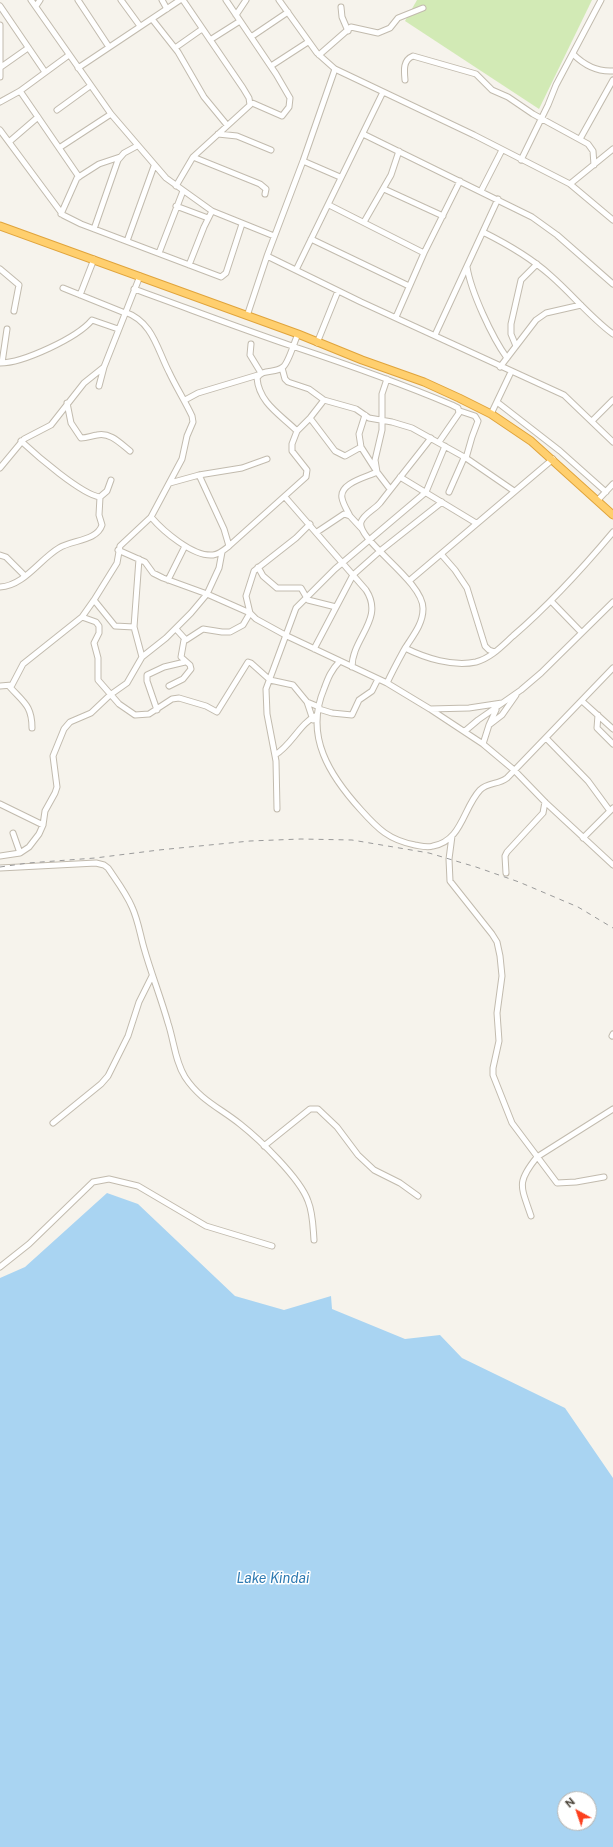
<!DOCTYPE html>
<html>
<head>
<meta charset="utf-8">
<style>
  body { margin:0 }
  #map { position:relative; width:613px; height:1847px; overflow:hidden; background:#f6f3ec; font-family:"Public Sans",sans-serif }
  canvas { display:block }
  .north { position:absolute; left:557px; top:1791px; width:40px; height:40px; box-sizing:border-box; background:#fff; border:1px solid #b7b4b0; border-radius:50%; rotate:320deg; font-size:11px; font-weight:700; line-height:16px; text-align:center; color:#4b4439 }
  .north::after { content:''; display:block; margin:auto; width:14px; height:18px; background:#fc3f1d; clip-path:polygon(50% 0,100% 100%,50% 72%,0 100%) }
</style>
</head>
<body>
<div id="map">
<canvas width="613" height="1847"></canvas>
<div class="north">N</div>
</div>
<script>
const c = document.querySelector('canvas').getContext('2d');
c.lineJoin = 'round';
function fillPath(path, color) { c.fillStyle = color; c.fill(path, 'evenodd'); }
function strokePath(path, color, width, dash) { c.strokeStyle = color; c.lineWidth = width; c.lineCap = dash ? 'butt' : 'round'; c.setLineDash(dash || []); c.stroke(path); }
function label(font, color, halo, rows, align = 'center') {
  c.font = font + ' "Public Sans",sans-serif'; c.lineWidth = 3; c.setLineDash([]); c.textBaseline = 'middle'; c.strokeStyle = halo; c.fillStyle = color; for (const [text, x, y, turn = 0] of rows) {
    c.save(); c.translate(x, y); c.rotate((+turn || 0) * Math.PI / 180); c.textAlign = isNaN(turn) ? turn : align; if (halo) c.strokeText(text, 0, 0); c.fillText(text, 0, 0); c.restore();
  }
}
const green = new Path2D(`
  M417,0h175l-53,109 -134,-88z`);
const water = new Path2D(`
  M107,1193l31,11 97,92 49,14 47,-14 1,13 73,30 35,-4 22,23 103,50 48,70v369h-613v-569l25,-11zM565,1799h24v24h-24z`);
const minor = new Path2D(`
  M31,0l80,114 55,64 46,33 62,25
  M78,0l31,47
  M121,0l19,26
  M162,0l5,9
  M226,0l50,74 14,24 -1,9 -7,9 -32,-14
  M279,0l38,53 18,16 139,66 96,49 43,36
  M0,6l45,66
  M36,6l4,-6
  M341,7l1,10 6,14
  M236,15l10,-15
  M152,19l26,33 26,45 23,28
  M0,25v52
  M251,37l37,-25
  M210,40l30,-19
  M175,48l27,-19
  M573,54c11,11 24,18 40,17
  M319,55l32,-28 27,6 12,-5 8,-10 25,-10
  M271,66l37,-24
  M1,67l27,-19
  M78,68l102,-68
  M405,80c-1,-10 -2,-20 8,-24l63,18 16,16 16,7 25,17 55,30 5,7 1,14
  M20,91l59,86
  M0,102l20,-11 49,-36
  M57,110l33,-24
  M0,130l63,85 18,9 140,53 5,-4 16,-49
  M218,134l19,2 34,14
  M363,134l169,83 25,18 56,49
  M580,139l33,-59
  M9,142l29,-25
  M59,148l52,-34
  M193,157l67,27 6,5 -1,5
  M521,160l27,-55 8,-20 45,-85
  M303,161l37,16
  M570,184l43,-35
  M176,186l17,-29 57,-52 -1,-7 -6,-10 -60,-88
  M384,189l59,27
  M481,191l21,-41
  M329,205l95,48
  M176,206l32,12
  M61,214l16,-36 22,-14 21,-7
  M364,222l27,-47 8,-24
  M94,229l24,-69 6,-7 13,-7
  M483,232c24,12 47,25 67,43 22,19 40,42 63,59
  M311,239l98,47
  M127,241l27,-75
  M159,253l24,-62
  M267,256l94,46 203,93 49,47
  M189,265l15,-38 8,-16
  M467,267c4,25 25,70 40,91
  M0,269l19,16 -5,26
  M296,270l87,-178
  M63,288l62,25
  M134,289c53,19 105,39 158,57 54,18 108,37 160,59l6,3 1,5 -20,29
  M80,295l14,-36
  M247,316l20,-60 36,-95 32,-92
  M396,317l28,-64 36,-72
  M435,335l63,-136
  M317,343l21,-52
  M251,344l-1,11 11,18
  M516,346l-5,-12v-10l10,-44 16,-16
  M0,363c23,0 77,-25 92,-43l26,9
  M2,363l5,-34
  M500,367l36,-47 10,-7 35,-8
  M282,368l3,11 3,3 21,7 15,11 32,9 13,9 23,4 20,6 54,30 48,33
  M387,379l-5,15v36l-7,30 2,12 13,17
  M99,386l5,-19
  M185,400l13,-7 60,-18
  M497,402l63,49 46,41
  M67,403l4,20 10,15c6,0 10,-2 16,-3 13,-3 23,8 33,16
  M460,411l15,5 3,5 -6,16 -6,21
  M491,414l20,-42
  M310,418l25,33 10,5 16,-9 -2,-13 6,-19
  M592,421l21,-21
  M297,431l13,-13 14,-18
  M21,441c15,14 61,54 79,56l7,-6 4,-11
  M0,468l24,-29 27,-14 33,-42 20,-16 36,-91
  M199,475l25,54 5,17
  M400,477l76,46
  M170,483l29,-8 43,-7 25,-9
  M449,492l15,-34
  M285,497l81,93c19,29 -14,48 -14,77
  M597,501l16,-17
  M350,516c-3,-6 -7,-12 -8,-18 -3,-15 25,-21 35,-26l-16,-25
  M151,517c12,14 42,40 62,38 7,-1 11,-5 16,-9l77,-69 1,-7 -15,-19v-7l5,-13c-16,-16 -38,-28 -40,-53 6,-10 18,-4 26,-11 6,-5 11,-25 15,-33
  M317,532l27,-18 6,2 11,12
  M118,550l27,12 8,11 10,5 44,16 43,19 6,6 31,17 100,47 43,26 53,35 31,26 31,32 68,63
  M441,554l14,16 12,18 18,58 4,4 6,2
  M0,555l6,2 19,19
  M139,559l-5,68 8,30
  M258,567l5,9 14,12h24l7,12 28,7
  M168,580l17,-34
  M409,581l144,-122
  M0,587c24,-1 40,-28 59,-39 13,-8 38,-7 43,-23l-3,-10 1,-18
  M94,600l21,26 19,1
  M551,601l30,31
  M82,617l14,5 3,4v7l-5,10 4,15v22l21,24 16,11 14,-1 23,-15 7,-1 27,8 11,6 31,-50 3,1 19,17 23,5 14,17 12,5
  M176,629l10,11 17,-11 19,3h8l13,-7 7,-12 -4,-17 8,-25 42,-33 14,-14
  M405,648c20,10 48,19 71,14 15,-4 26,-16 37,-26 37,-32 69,-67 100,-104
  M314,649l39,-74 27,-24 62,-49
  M340,661c-9,9 -12,17 -16,28 -20,47 6,87 37,121 17,19 28,30 54,35 6,1 12,3 18,1 29,-5 30,-38 47,-56 8,-8 18,-5 27,-12l106,-110
  M387,683c5,-11 11,-22 17,-33 7,-12 19,-25 19,-41 1,-28 -67,-69 -62,-87 3,-8 13,-12 19,-19 17,-22 34,-43 51,-65
  M0,686l12,-1 11,-21 59,-47 12,-17 23,-37 3,-17 31,-29 31,-58 5,-23 6,-14 -1,-6c-7,-15 -16,-29 -23,-44 -12,-23 -16,-50 -44,-60
  M9,686c14,16 23,19 23,42
  M169,686l14,-7 8,-10 -1,-4 -9,-8 3,-17
  M582,701l31,28
  M307,702l6,18
  M319,709l13,4 20,2 7,-15 13,-9 6,-12
  M430,709l39,-1 33,-5
  M157,710l-10,-29v-6l17,-8 21,-5
  M598,715l-1,13 16,16
  M489,725l7,-15
  M465,731l13,-11 43,-30 20,-17 72,-71
  M546,738l42,43 22,30
  M483,744l6,-19 13,-10 14,-20
  M275,755c17,-10 24,-31 42,-40
  M0,804l43,21
  M277,809l-1,-48 -9,-47 -1,-25 30,-81 39,-39 91,-77 19,-46
  M13,833l7,20
  M452,836l-3,23 1,22 42,53 5,8 3,14 2,20 -5,37 2,28 -6,27v7l19,48 45,60 19,-1 28,-5
  M583,838l30,-30
  M0,856l20,-3 9,-6 10,-13 4,-9 2,-14 10,-18 2,-6 -4,-31 11,-27 6,-7 21,-9 19,-18 17,-12 15,-26 24,-19 25,-25 16,-19 12,-26 3,-16
  M0,868l96,-5 8,2 4,3c8,12 18,25 24,39 6,13 8,27 12,41 7,25 17,50 24,75 6,18 7,38 17,54 15,23 35,31 55,47 19,15 60,54 68,77 5,12 5,26 6,39
  M506,873l-1,-17 2,-4 36,-39 2,-11
  M612,1036l1,-2
  M53,1123l48,-39 7,-8 20,-40 11,-34 13,-26
  M264,1146l46,-37h8l19,18 21,28 16,15 26,13 18,13
  M531,1216c-10,-30 -15,-33 6,-59l76,-48
  M0,1267l29,-23 64,-62 16,-3 29,7 68,40 66,20`);
const highway = new Path2D(`
  M0,226l298,108 64,26 62,22 35,16 32,16 40,27 82,74`);
const rail = new Path2D(`
  M0,867l28,-4 67,-5 64,-8 91,-9 51,-2 51,1 77,13 47,14 43,15 59,25 35,21`);
const waterNames = [
  ["Lake Kindai",273,1579]
];
fillPath(green, '#d2eab5');
fillPath(water, '#a9d4f2');
strokePath(minor, '#c2bbae', 7);
strokePath(highway, '#e0a43c', 9);
strokePath(minor, '#fff', 5);
strokePath(highway, '#ffcf6e', 7);
strokePath(rail, '#9a9a9a', 1, [5, 5]);
label('italic 14px', '#2e7ab2', '#fff', waterNames);
</script>
</body>
</html>
